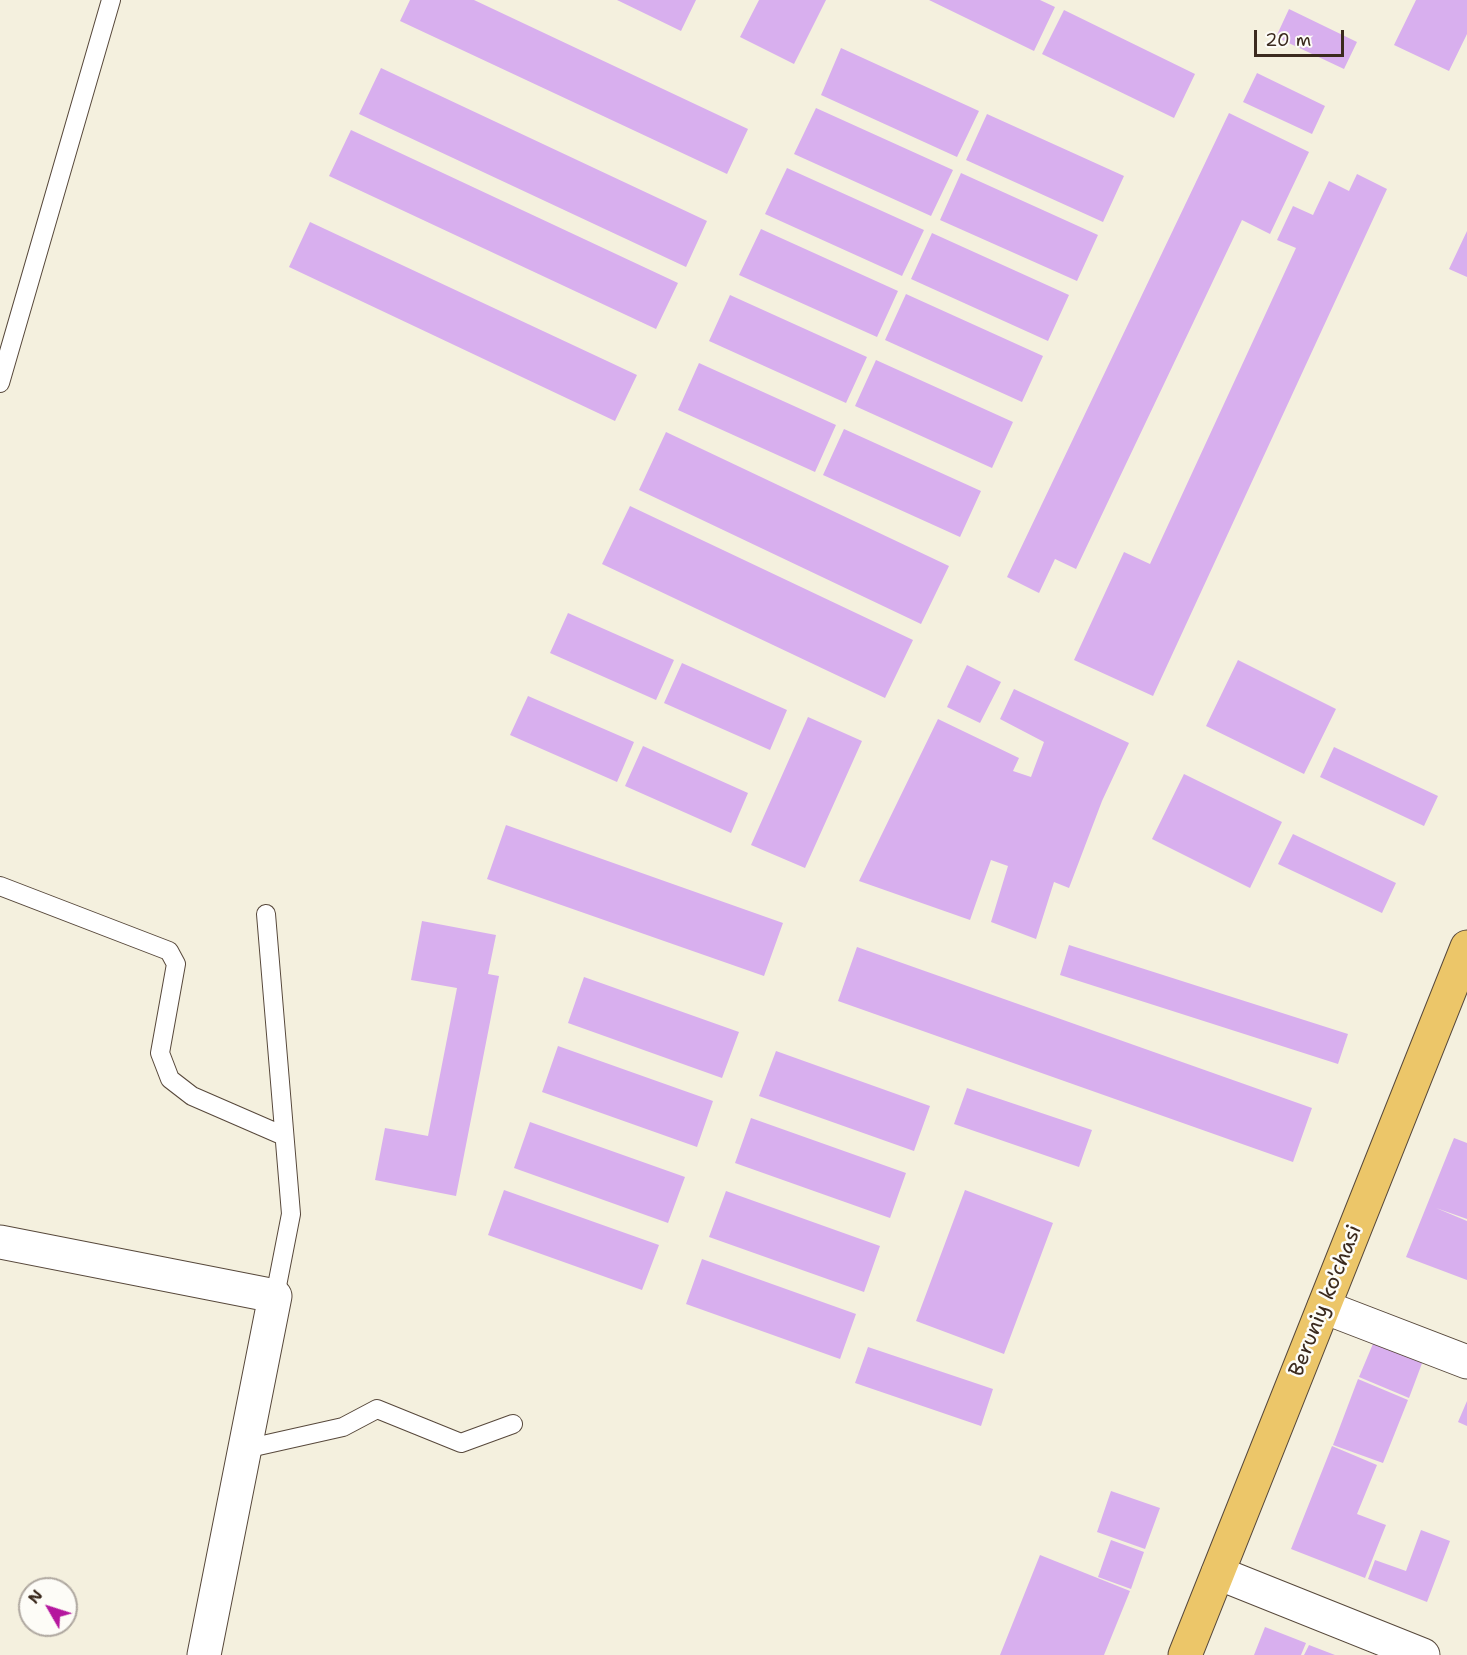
<!DOCTYPE html>
<html>
<head>
<meta charset="utf-8">
<style>
  body { margin:0 }
  #map { position:relative; width:1467px; height:1655px; overflow:hidden; background:#f4f0de; font-family:"Shantell Sans",sans-serif }
  canvas { display:block }
  .north { position:absolute; left:18px; top:1577px; width:60px; height:60px; box-sizing:border-box; background:#fdfcf7; border:2px solid #afa8a0; border-radius:50%; rotate:309deg; font-size:16px; font-weight:700; line-height:24px; text-align:center; color:#3b2a1e }
  .north::after { content:''; display:block; margin:auto; width:21px; height:27px; background:#b5179e; clip-path:polygon(50% 0,100% 100%,50% 72%,0 100%) }
  .scale { position:absolute; left:1254px; top:30px; width:90px; height:27px; box-sizing:border-box; border:3px solid #3b2a1e; border-top:0; padding-left:8px; font-size:18px; line-height:21px; white-space:nowrap; color:#3b2a1e; -webkit-text-stroke:4px #fdfcf7; paint-order:stroke }
</style>
</head>
<body>
<div id="map">
<canvas width="1467" height="1655"></canvas>
<div class="north">N</div>
<div class="scale">20 m</div>
</div>
<script>
const c = document.querySelector('canvas').getContext('2d');
c.lineJoin = 'round';
function fillPath(path, color) { c.fillStyle = color; c.fill(path, 'evenodd'); }
function strokePath(path, color, width, dash) { c.strokeStyle = color; c.lineWidth = width; c.lineCap = dash ? 'butt' : 'round'; c.setLineDash(dash || []); c.stroke(path); }
function label(font, color, halo, rows, align = 'center') {
  c.font = font + ' "Shantell Sans",sans-serif'; c.lineWidth = 5; c.setLineDash([]); c.textBaseline = 'middle'; c.strokeStyle = halo; c.fillStyle = color; for (const [text, x, y, turn = 0] of rows) {
    c.save(); c.translate(x, y); c.rotate((+turn || 0) * Math.PI / 180); c.textAlign = isNaN(turn) ? turn : align; if (halo) c.strokeText(text, 0, 0); c.fillText(text, 0, 0); c.restore();
  }
}
const building = new Path2D(`
  M410,0h64l274,129 -21,45 -327,-153z
  M617,0h79l-15,31z
  M759,0h67l-32,64 -54,-27z
  M929,0h111l15,7 -21,44z
  M1416,0h51v34l-18,37 -55,-26z
  M1289,9l68,33 -13,27 -68,-32z
  M1064,10l131,64 -21,44 -132,-64z
  M841,48l138,63 -22,46 -136,-62z
  M381,68l326,153 -21,46 -327,-153z
  M1257,73l68,33 -13,28 -69,-32z
  M816,108l137,62 -22,46 -137,-62z
  M1229,113l80,39 -39,82 -28,-14 -166,349 -21,-10 -16,34 -32,-16z
  M987,114l137,62 -21,46 -137,-62z
  M351,130l327,153 -22,46 -327,-153z
  M787,168l137,62 -22,46 -137,-62z
  M961,173l137,62 -21,46 -137,-61z
  M1357,174l30,15 -234,507 -79,-36 50,-108 26,12 146,-316 -19,-8 16,-34 20,9 16,-34 20,10z
  M310,222l327,153 -22,46 -326,-154z
  M761,229l137,62 -21,46 -138,-62z
  M1467,231v46l-18,-8z
  M932,233l137,62 -21,46 -137,-62z
  M906,294l137,62 -21,46 -137,-62z
  M730,295l137,62 -21,46 -137,-62z
  M876,360l137,62 -21,46 -137,-62z
  M699,363l137,62 -21,47 -137,-62z
  M844,429l137,62 -21,46 -137,-62z
  M666,432l283,134 -28,58 -282,-134z
  M630,506l283,134 -28,58 -283,-134z
  M568,613l106,47 -18,40 -106,-47z
  M1238,660l98,49 -32,65 -98,-48z
  M682,663l105,47 -17,40 -106,-47z
  M967,665l34,17 -21,41 -33,-16z
  M1014,689l115,54 -27,58 -33,87 -15,-6 -18,57 -45,-17 17,-56 -17,-6 -21,60 -111,-39 79,-162 81,39 -6,13 18,6 13,-35 -44,-23z
  M528,696l106,46 -17,40 -107,-47z
  M808,717l54,24 -57,127 -54,-23z
  M643,746l105,47 -17,40 -106,-47z
  M1334,747l104,49 -14,30 -104,-49z
  M1184,774l98,48 -32,66 -98,-49z
  M506,825l277,98 -19,53 -277,-97z
  M1293,834l103,49 -14,30 -104,-49z
  M422,921l74,14 -8,39 11,2 -43,220 -81,-16 10,-52 43,8 29,-148 -46,-8z
  M1069,945l279,89 -10,30 -278,-89z
  M857,947l455,161 -19,54 -455,-161z
  M584,977l155,55 -17,46 -154,-55z
  M558,1046l155,55 -16,46 -155,-55z
  M776,1051l154,55 -16,45 -155,-55z
  M967,1088l125,42 -13,37 -125,-43z
  M751,1118l155,55 -16,45 -155,-55z
  M530,1122l155,55 -17,46 -154,-55z
  M1454,1138l13,5v76l-31,-11 31,13v59l-61,-23z
  M504,1190l155,55 -17,45 -154,-55z
  M965,1190l88,33 -49,131 -88,-33z
  M726,1191l154,55 -16,46 -155,-55z
  M702,1259l154,55 -16,45 -154,-55z
  M1375,1339l49,19 -15,40 -50,-21z
  M868,1347l125,42 -12,37 -126,-43z
  M1358,1379l50,21 -25,63 -50,-18z
  M1467,1401v25l-9,-4z
  M1332,1446l45,19 -20,49 29,11 -21,53 -74,-29z
  M1111,1491l49,17 -15,41 -48,-17z
  M1421,1530l29,11 -23,61 -59,-23 7,-19 31,11z
  M1111,1540l33,12 -13,37 -33,-12z
  M1040,1555l90,36 -26,64h-104z
  M1265,1627l41,16 -5,12h-47z
  M1309,1645l26,10h-31z`);
const service = new Path2D(`
  M0,383l111,-383
  M0,886l169,65 7,13 -16,89 10,26 22,17 92,40
  M266,914l25,300 -16,82
  M245,1449l98,-22 34,-18 84,34 52,-19`);
const minor = new Path2D(`
  M0,1242l275,54 -71,359
  M1324,1307l143,55
  M1218,1573l205,82`);
const primary = new Path2D(`
  M1185,1655l282,-708`);
const streetNames = [
  ["Beruniy ko'chasi",1326,1301,-68]
];
fillPath(building, '#d8afee');
strokePath(service, '#57483b', 20);
strokePath(minor, '#57483b', 35);
strokePath(primary, '#57483b', 35);
strokePath(service, '#fff', 18);
strokePath(minor, '#fff', 33);
strokePath(primary, '#ecc669', 33);
label('21px', '#3b2a1e', '#fdfcf7', streetNames);
</script>
</body>
</html>
